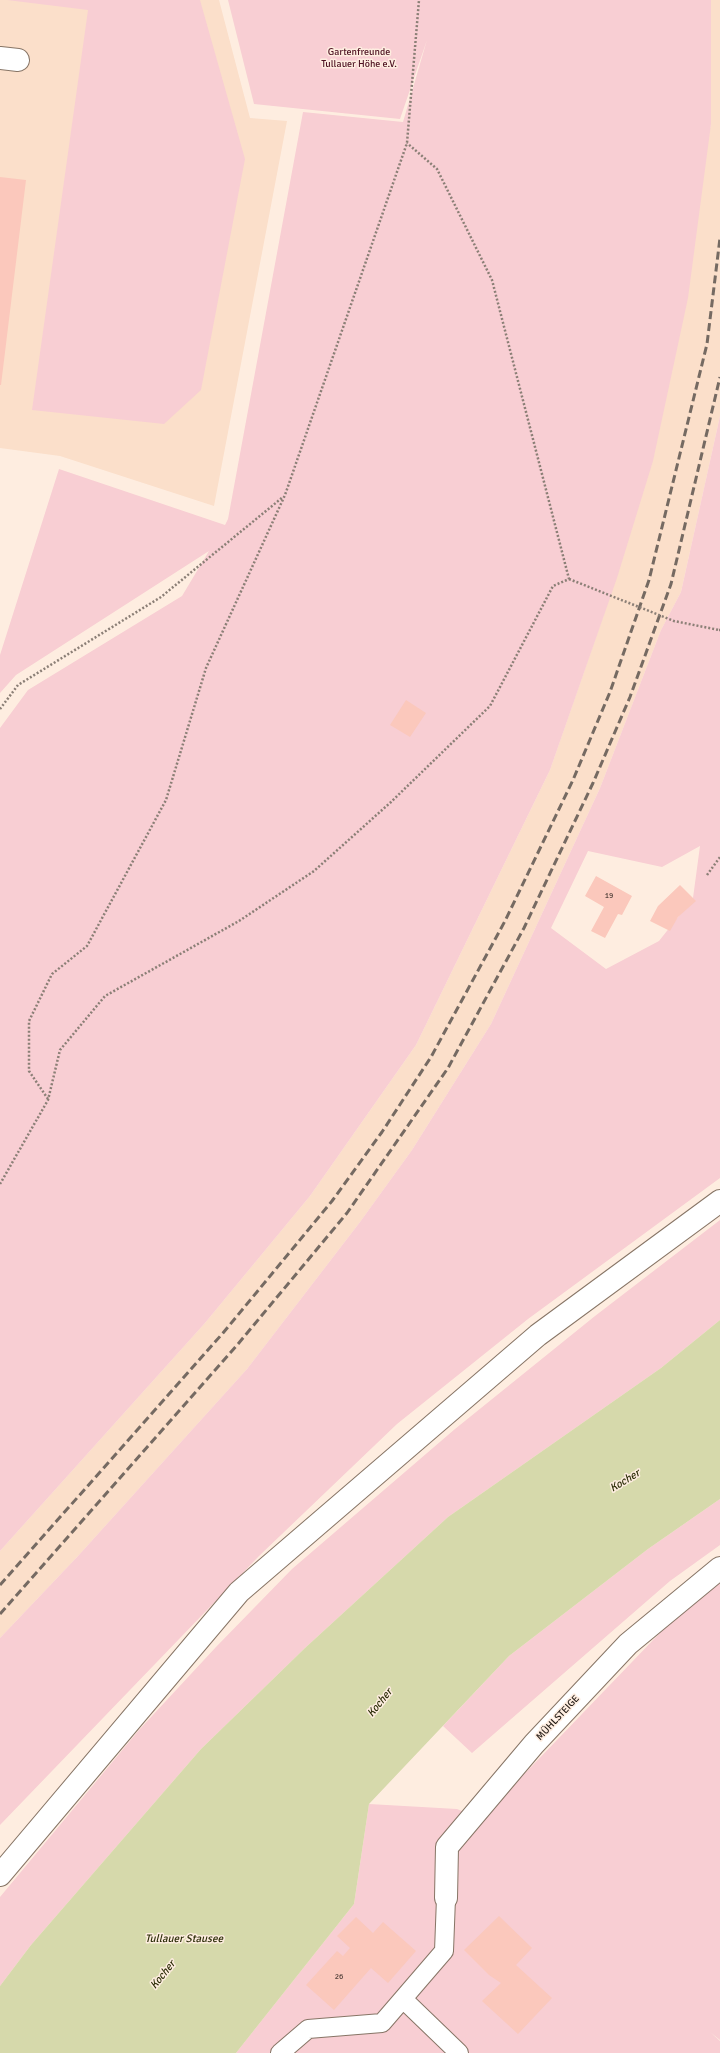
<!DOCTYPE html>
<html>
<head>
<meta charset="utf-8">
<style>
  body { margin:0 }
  canvas { display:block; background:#feede0 }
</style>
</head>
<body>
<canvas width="720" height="2053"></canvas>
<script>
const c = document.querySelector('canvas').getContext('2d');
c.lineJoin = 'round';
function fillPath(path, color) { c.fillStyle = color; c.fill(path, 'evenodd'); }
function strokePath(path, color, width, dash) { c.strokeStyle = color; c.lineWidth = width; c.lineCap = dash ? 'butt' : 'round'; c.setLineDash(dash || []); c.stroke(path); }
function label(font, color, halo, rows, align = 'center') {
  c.font = font + ' Signika,sans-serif'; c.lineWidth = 3; c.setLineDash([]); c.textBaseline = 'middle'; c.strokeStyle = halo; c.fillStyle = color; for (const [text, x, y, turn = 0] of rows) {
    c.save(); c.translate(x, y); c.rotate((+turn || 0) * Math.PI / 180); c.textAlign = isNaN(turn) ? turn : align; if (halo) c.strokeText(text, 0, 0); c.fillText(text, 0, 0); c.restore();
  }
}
const built = new Path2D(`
  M0,0h219l31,118 37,3 -73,385 -154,-50 -60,-8z
  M711,0h9v416l-39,176 -20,38 -61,158 -109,236 -79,126 -52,72 -113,147 -169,187 -78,82v-87l205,-228 105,-127 106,-151 134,-275 54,-156 107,-490z`);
const green = new Path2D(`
  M7,0h193l45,159 -44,231 -37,34 -132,-14 56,-400z
  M228,0h483v124l-23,174 -35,163 -36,117 -67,192 -134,275 -106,151 -105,127 -205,228v-823l28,-38 154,-94 27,-45 -193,124 -16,18v-38l59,-186 166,56 3,-6 75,-407 100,10 24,-82 -27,79 -146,-15z
  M720,416v762l-192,141 -131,105 -138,132 -259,269v-187l78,-82 169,-187 113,-147 52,-72 79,-126 109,-236 61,-158 20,-38zM700,846l-7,52 -34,43 -53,28 -55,-41 37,-77 74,16z
  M720,1220v100l-59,48 -213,149 -143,131 -104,101 -170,196 -31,41v-89l139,-167 77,-83 76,-78 163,-140 140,-113z
  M720,1499v46l-50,36 -198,172 -29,-27 66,-70 139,-107z
  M720,1583v457l-10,-8 10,9v12h-484l118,-149 15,-100 88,5 24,10 200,-208z`);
const water = new Path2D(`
  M720,1320v179l-72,50 -139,107 -140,148 -15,100 -118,149h-236v-67l31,-41 170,-196 104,-101 143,-131 213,-149z`);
const building = new Path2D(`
  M0,177l26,3 -25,205h-1z
  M406,700l20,13 -16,24 -20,-12z
  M596,876l36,20 -10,19 -4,-1 -13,24 -14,-7 13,-24 -19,-11z
  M680,885l16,16 -18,16 -8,14 -20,-10 8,-15z
  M499,1916l33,32 -16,17 36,33 -34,36 -36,-33 19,-18 -12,-8 -25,-25z
  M356,1917l17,16 10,-11 33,29 -28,32 -17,-15 -37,42 -28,-25 31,-34 6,5 7,-8 -13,-12z`);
const path = new Path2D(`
  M719,630h1
  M0,709l18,-24 143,-88 122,-100
  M707,875l13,-18
  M48,1099l-19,-28v-50l23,-47 35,-28 79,-146 40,-132 79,-173 122,-352 12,-143
  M0,1184l48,-84 12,-50 45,-54 134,-75 75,-50 77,-69 99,-96 63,-120 16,-7 -77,-299 -55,-111 -30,-26`);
const service = new Path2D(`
  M403,1999l56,54
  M280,2053l28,-24 74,-6 62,-72 2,-53`);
const minor = new Path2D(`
  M0,58l18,2
  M446,1898l1,-51 87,-103 94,-100 92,-76`);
const tertiary = new Path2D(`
  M0,1875l239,-283 299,-257 182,-134`);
const rail = new Path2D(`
  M0,1585l223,-252 109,-132 50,-69 49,-75 74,-136 68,-141 37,-88 39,-112 58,-236 13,-106
  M0,1614l238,-270 109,-131 101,-145 76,-140 69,-145 37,-86 41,-113 49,-207`);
const pathBridge = new Path2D(`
  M569,579l105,42 45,9`);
const numberNames = [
  ["19",609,896],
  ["26",339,1977]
];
const parkNames = [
  ["Gartenfreunde",359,52],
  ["Tullauer Höhe e.V.",359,64]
];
const streetNames = [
  ["MÜHLSTEIGE",558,1718,-47]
];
const waterNames = [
  ["Kocher",625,1481,-31],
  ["Kocher",380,1703,-51],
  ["Tullauer Stausee",184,1939],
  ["Kocher",163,1975,-51]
];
fillPath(built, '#fbdfca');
fillPath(green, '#f8ced3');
fillPath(water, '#d6d9ab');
fillPath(building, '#fbc8bc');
strokePath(service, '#877566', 20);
strokePath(minor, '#877566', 24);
strokePath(tertiary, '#877566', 24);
strokePath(path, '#8b7f76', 2.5, [2, 2]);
strokePath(service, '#fff', 18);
strokePath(minor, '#fff', 22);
strokePath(tertiary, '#fff', 22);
strokePath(rail, '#756a62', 3, [8, 4]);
strokePath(pathBridge, '#8b7f76', 2.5, [2, 2]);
label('8px', '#56443d', null, numberNames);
label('10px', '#4e1222', '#feede0', parkNames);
label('10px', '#1f1813', '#feede0', streetNames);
label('italic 11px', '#2c2d08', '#feede0', waterNames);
</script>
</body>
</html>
